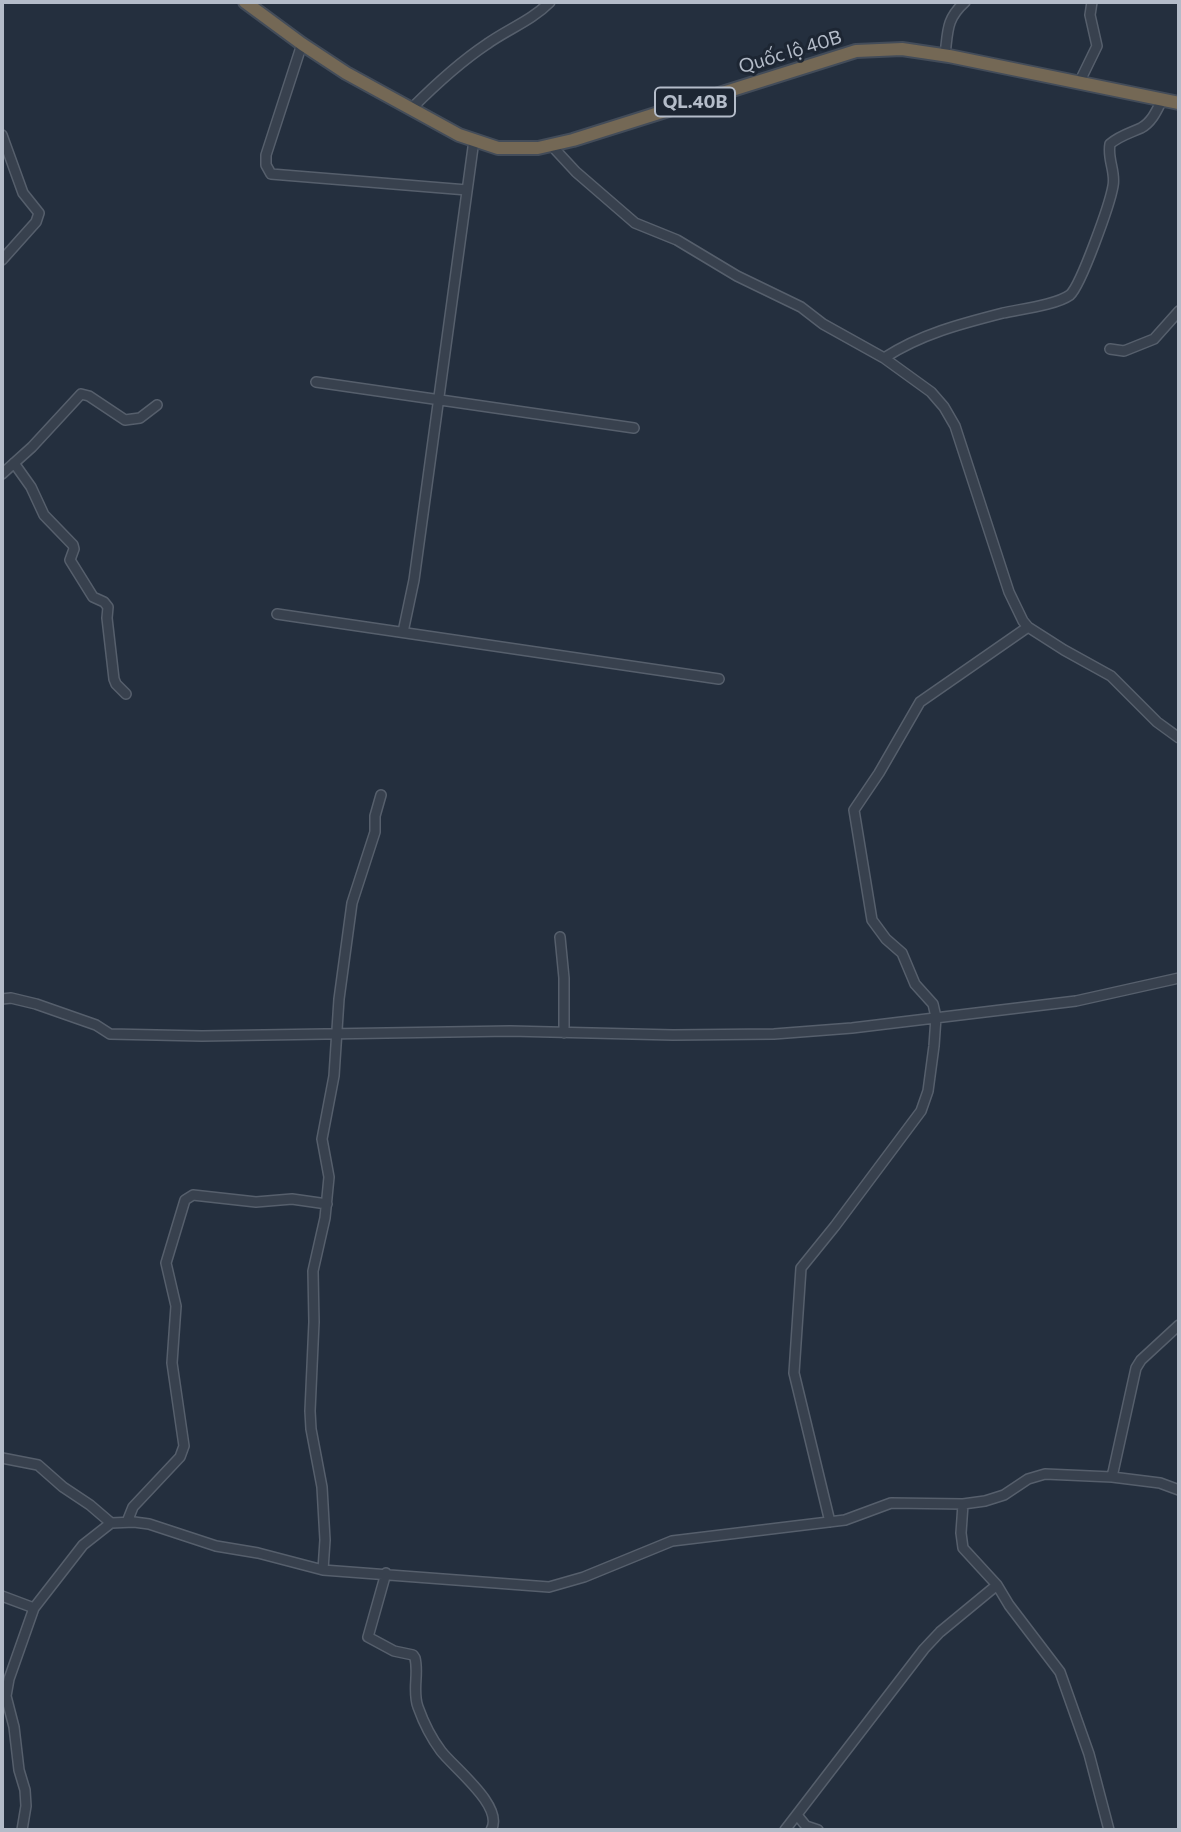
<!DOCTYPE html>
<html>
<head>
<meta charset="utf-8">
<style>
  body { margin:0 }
  #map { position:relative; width:1181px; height:1832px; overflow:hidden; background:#242f3e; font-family:Commissioner,sans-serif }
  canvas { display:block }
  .frame { position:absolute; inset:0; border:4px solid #b4bcc9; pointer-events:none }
</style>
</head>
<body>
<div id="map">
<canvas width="1181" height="1832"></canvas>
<div class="frame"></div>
</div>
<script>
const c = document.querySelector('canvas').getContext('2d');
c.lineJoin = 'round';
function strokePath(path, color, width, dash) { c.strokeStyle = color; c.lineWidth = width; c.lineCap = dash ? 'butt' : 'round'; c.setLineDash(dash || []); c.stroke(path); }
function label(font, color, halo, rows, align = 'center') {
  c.font = font + ' Commissioner,sans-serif'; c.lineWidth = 6; c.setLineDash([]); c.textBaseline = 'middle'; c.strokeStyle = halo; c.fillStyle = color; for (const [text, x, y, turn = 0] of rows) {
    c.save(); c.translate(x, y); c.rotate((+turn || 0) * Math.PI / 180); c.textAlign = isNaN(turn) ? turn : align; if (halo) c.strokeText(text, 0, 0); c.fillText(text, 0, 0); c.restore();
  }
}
const minor = new Path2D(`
  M302,44l-36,111v10l5,9 196,16
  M945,55c3,-24 1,-36 20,-53
  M1079,83l18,-37 -7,-31 2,-13
  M412,108c23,-23 48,-46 75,-64 21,-15 44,-23 63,-42
  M2,135l21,58 16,20 -3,9 -34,38
  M551,145l25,27 59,51 42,17 60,36 64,31 22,17 61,34 47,34 13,15 11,19 54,166 14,29 5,6 36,23 47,26 46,46 22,16
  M1110,349l14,2 30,-12 25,-28
  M884,358c37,-24 76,-34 119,-45 18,-4 53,-8 67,-18 11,-10 40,-91 43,-109 3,-14 -6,-27 -3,-42 9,-8 20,-11 31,-16 11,-6 16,-18 21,-28
  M316,382l318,46
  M14,463l17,24 13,28 29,30 1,4 -4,11 23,37 11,5 4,5 -1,11 7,61 2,5 10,10
  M2,474l30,-27 49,-53 8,2 36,24 15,-2 17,-13
  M277,614l442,65
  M403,632l11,-52 60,-440
  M560,937l4,41v55
  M2,999l9,-1 25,6 60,21 14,9 92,2 308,-5 163,4 101,-1 78,-6 224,-27 103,-23
  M2,1458l36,7 25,22 27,18 21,18
  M1112,1477l24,-109 5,-8 38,-35
  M963,1504l-2,29 2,15 34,37 12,20 51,67 29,82 20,76
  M127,1522l6,-15 47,-50 4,-11 -12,-83 4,-57 -10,-43 19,-63 8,-5 63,7 36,-3 35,5
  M830,1522l-36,-149 7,-105 34,-42 86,-115 7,-20 6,-45 2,-29 -3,-13 -18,-20 -13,-31 -16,-14 -14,-19 -18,-110 25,-37 41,-71 108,-75
  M323,1570l2,-30 -3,-53 -11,-58 -1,-18 4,-89 -1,-51 12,-53 4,-41 -7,-38 12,-63 5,-77 13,-96 23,-71v-16l6,-21
  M386,1573l-18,64 26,14 19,4 2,3c4,16 -3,33 3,49 5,14 14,32 23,44 13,17 64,56 50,79
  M2,1596l32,12
  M797,1815l9,11 12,4
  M22,1830l4,-24 -1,-16 -6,-20 -5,-43 -8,-31 3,-17 25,-71 49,-63 28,-22 23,-1 15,2 67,22 42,7 65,17 226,17 35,-10 88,-36 173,-21 46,-17 72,1 22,-3 19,-6 24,-16 17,-5 67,3 48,6 19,7
  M785,1830l139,-181 16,-17 57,-47`);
const highway = new Path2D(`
  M245,2l57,42 44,29 113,62 39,13h40l35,-8 283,-89 46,-2 47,7 230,47`);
const shields = [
  [695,102,80]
];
const shieldNames = [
  ["QL.40B",695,102]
];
const streetNames = [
  ["Quốc lộ 40B",790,52,-17]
];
strokePath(minor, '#565f6c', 12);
strokePath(highway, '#434c59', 16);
strokePath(minor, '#38414e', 9);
strokePath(highway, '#746855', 12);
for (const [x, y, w] of shields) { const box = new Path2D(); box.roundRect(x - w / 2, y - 14.5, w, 29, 5); c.fillStyle = '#1d2633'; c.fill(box); strokePath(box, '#b4bcc9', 2); }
label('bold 18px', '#b4bcc9', null, shieldNames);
label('19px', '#b4bcc9', '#1d2633', streetNames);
</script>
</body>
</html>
